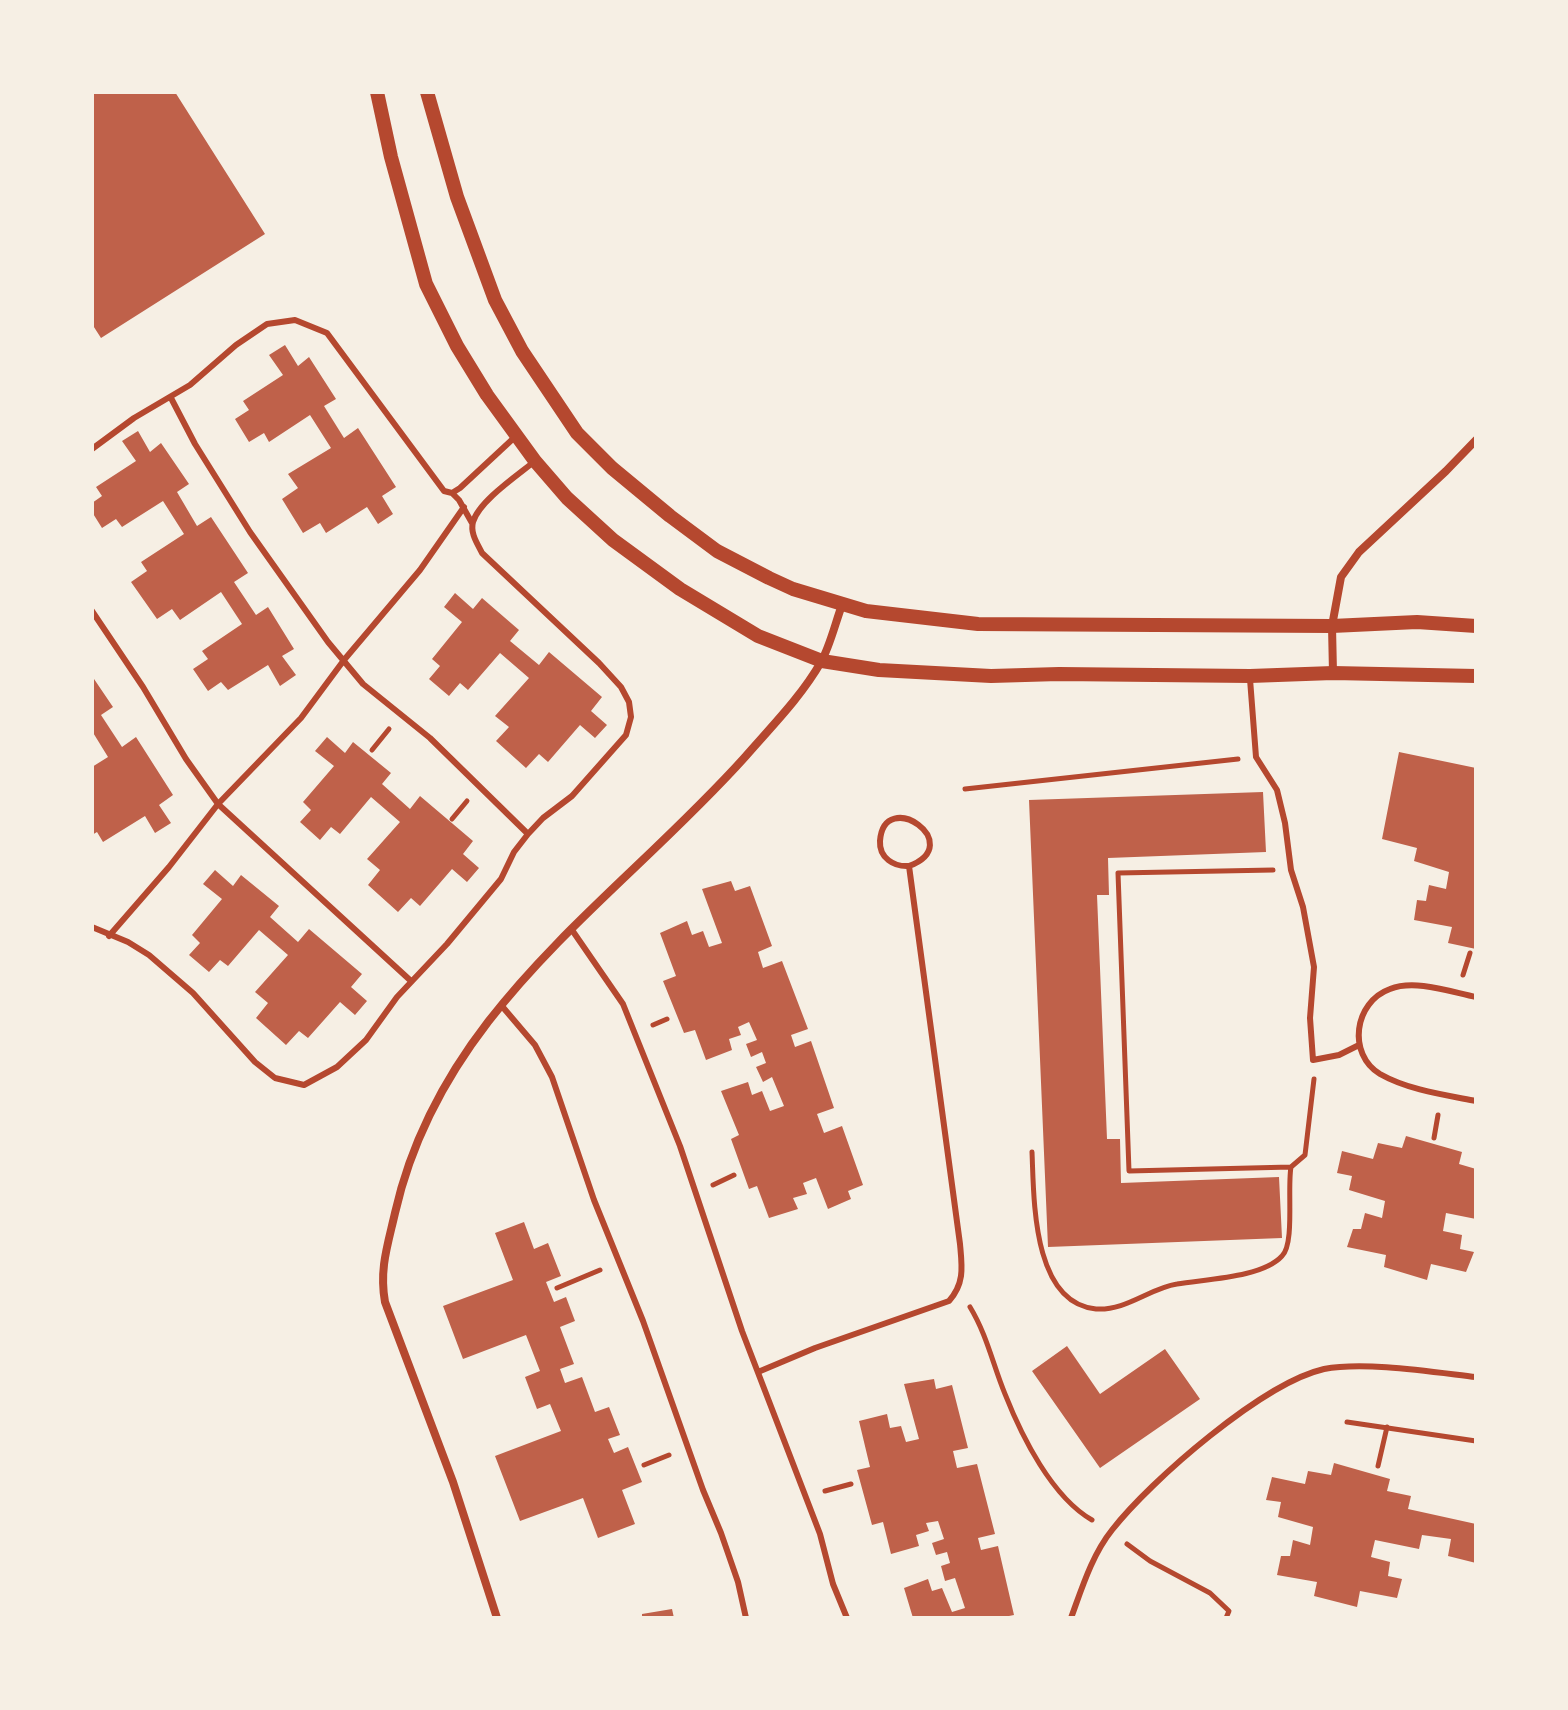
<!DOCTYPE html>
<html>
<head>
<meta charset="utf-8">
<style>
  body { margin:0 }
  #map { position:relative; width:1568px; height:1710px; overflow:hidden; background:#f6efe4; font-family:"Space Grotesk",sans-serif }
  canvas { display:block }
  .frame { position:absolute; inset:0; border:94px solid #f6efe4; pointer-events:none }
</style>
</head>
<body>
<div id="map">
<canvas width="1568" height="1710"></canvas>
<div class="frame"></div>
</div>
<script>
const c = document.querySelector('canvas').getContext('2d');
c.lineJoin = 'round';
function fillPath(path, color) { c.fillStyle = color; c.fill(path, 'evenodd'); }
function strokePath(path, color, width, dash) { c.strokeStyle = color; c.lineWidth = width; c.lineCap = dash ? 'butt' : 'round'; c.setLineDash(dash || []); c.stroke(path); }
const building = new Path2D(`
  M92,92h83l90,142 -164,104 -9,-14z
  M285,345l13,21 11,-9 27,42 -12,7 20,32 14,-10 38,59 -14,9 11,18 -15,10 -11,-17 -41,26 -6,-10 -17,10 -21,-34 16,-11 -10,-14 43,-26 -21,-33 -41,27 -5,-9 -15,9 -14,-23 14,-9 -6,-9 40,-26 -14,-20z
  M138,431l12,21 11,-9 28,41 -12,8 20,34 14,-9 37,56 -14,9 22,33 12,-8 26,42 -12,7 14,19 -16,11 -12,-21 -40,25 -7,-8 -13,9 -15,-22 15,-10 -6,-8 40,-27 -21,-32 -41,28 -8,-11 -15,10 -26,-37 16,-11 -6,-9 43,-28 -21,-33 -41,26 -6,-8 -14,9 -10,-16v-9l10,-7 -6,-9 40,-26 -14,-20z
  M455,593l18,16 9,-11 37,32 -9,11 29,24 10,-13 53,45 -11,14 16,14 -12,13 -15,-13 -32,37 -9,-8 -13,14 -30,-27 13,-14 -14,-11 34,-38 -29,-25 -32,37 -8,-7 -11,13 -20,-17 11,-13 -8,-7 30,-37 -18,-15z
  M92,676l21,31 -12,8 21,32 14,-10 37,58 -14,10 12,18 -16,10 -10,-17 -42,26 -6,-10 -5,3v-68l16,-10 -16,-26z
  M327,737l18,16 8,-11 38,31 -9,11 28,25 10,-13 53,45 -10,13 16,14 -12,14 -15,-13 -32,37 -9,-8 -13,14 -30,-27 12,-15 -13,-11 33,-37 -29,-25 -31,37 -9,-7 -11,13 -20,-18 11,-12 -8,-8 31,-36 -19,-15z
  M1399,752l77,16v181l-28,-6 4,-16 -38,-7 3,-20 9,1 3,-16 17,4 3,-17 -35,-11 3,-13 -35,-9z
  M1263,792l3,60 -158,6 1,37h-12l10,244h13l1,44 158,-6 3,61 -234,9 -19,-447z
  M215,870l18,16 8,-11 38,31 -9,11 28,25 11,-13 53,45 -11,13 16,14 -12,14 -15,-13 -32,36 -9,-7 -13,14 -30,-27 12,-15 -13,-11 33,-37 -29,-25 -31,36 -8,-6 -11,12 -20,-17 11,-12 -8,-8 30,-36 -19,-15z
  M731,881l4,10 15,-5 22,60 -14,6 5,16 19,-7 26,68 -17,6 4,12 16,-6 23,67 -17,6 7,19 18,-7 21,59 -15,6 3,8 -23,10 -12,-31 -13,5 4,11 -14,4 5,11 -29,9 -12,-32 -8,3 -18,-50 8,-4 -18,-44 27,-9 4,13 10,-4 8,20 14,-5 -12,-29 -9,5 -7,-15 10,-4 -4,-11 -11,5 -5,-13 11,-4 -8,-18 -11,5 3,8 -12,4 3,11 -26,10 -11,-30 -11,3 -21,-52 13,-5 -16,-43 27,-12 5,14 11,-4 6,16 13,-4 -20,-54z
  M1406,1136l56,16 -3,12 17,5v50l-30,-6 -3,18 19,4 -2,14 14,3 -8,20 -35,-8 -4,16 -43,-13 2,-12 -39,-8 6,-18h8l4,-16 17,5 3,-17 -36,-11 3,-14 -15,-3 5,-22 31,8 5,-16 24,5z
  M524,1222l10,27 14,-6 13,33 -15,6 8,20 12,-5 9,24 -15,6 14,37 -14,5 5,14 17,-6 13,35 14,-5 11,28 -12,4 6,14 14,-6 14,35 -20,8 13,34 -37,14 -15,-40 -63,23 -25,-65 66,-25 -11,-27 -13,5 -12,-32 15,-6 -14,-36 -63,24 -20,-53 70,-26 -18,-47z
  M1067,1346l33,48 65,-45 35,50 -100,69 -68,-97z
  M934,1379l2,10 16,-4 16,63 -15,3 4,17 20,-4 18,70 -17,4 3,12 17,-4 16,69 -15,3h-86l-9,-30 24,-9 4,12 10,-3 10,24 13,-4 -10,-30 -10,3 -4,-15 9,-3 -3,-11 -11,3 -4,-12 12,-4 -6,-18 -12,2 3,8 -13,4 3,11 -28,8 -8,-32 -11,3 -15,-55 13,-3 -11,-46 28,-7 3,14 11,-2 5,16 13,-3 -15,-55z
  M1334,1463l56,16 -3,12 24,5 -3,13 68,15v39l-28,-7 3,-17 -29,-4 -3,14 -44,-9 -4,17 19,5 -2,14 14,3 -5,19 -37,-7 -3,16 -43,-11 3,-14 -40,-7 4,-19h9l3,-16 17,5 3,-18 -35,-10 3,-15 -15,-2 6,-23 33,7 3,-13 23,4z
  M672,1609l2,9h-32v-4z`);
const path = new Path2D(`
  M372,750l17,-21
  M965,789l273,-30
  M452,819l15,-18
  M1273,870l-155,3 11,298 162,-4
  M1463,975l7,-22
  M653,1025l14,-6
  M1434,1138l4,-23
  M1032,1152c2,46 0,151 64,157 30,2 54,-21 81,-25 28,-5 85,-6 105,-28 13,-13 5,-67 9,-89l14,-12 9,-76
  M713,1185l21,-10
  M557,1288l43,-18
  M970,1307c17,28 23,58 35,87 17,43 47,103 87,126
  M1347,1422l129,19
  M644,1465l25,-10
  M1378,1466l9,-39
  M825,1491l26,-7
  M1127,1544l23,17 60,32 19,18 -3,7`);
const service = new Path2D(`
  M171,398l24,46 55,88 78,110 35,42 67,54 98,96
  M92,449l42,-31 56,-33 46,-40 31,-21 28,-4 32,13 117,158 8,2 8,-5 56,-52
  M452,493l7,7 13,23
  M92,611l51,76 43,72 32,45 193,177
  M1250,679l6,78 21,33 8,33 6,47 12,37 11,60 -4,51 3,42 26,-5 20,-10
  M92,927l36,15 21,13 44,38 62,69 20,16 29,7 33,-18 29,-27 31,-43 50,-53 54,-65 13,-27 14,-18 15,-16 29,-22 54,-61 5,-18 -2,-15 -8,-15 -22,-24 -117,-110c-5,-10 -12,-20 -9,-31 6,-21 45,-47 62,-61
  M572,930l51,74 12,30 45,112 62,185 78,203 13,50 14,34
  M109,936l60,-69 49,-63 83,-86 43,-58 76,-90 44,-63
  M1476,997c-25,-5 -61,-18 -86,-8 -36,13 -43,65 -10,85 28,16 65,21 96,27
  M501,1005l34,40 17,32 42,123 49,121 60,169 18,43 17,49 8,36
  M758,1372l57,-24 134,-47c16,-18 13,-35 11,-57l-51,-378c59,-22 -25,-80 -29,-25 -1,17 14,26 29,25
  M1071,1618c11,-30 21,-63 41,-88 39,-50 151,-147 212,-161 40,-8 109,3 152,8`);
const minor = new Path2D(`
  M1333,673l-1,-47 9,-49 18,-25 87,-81 30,-31
  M497,1618l-44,-136 -68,-180c-6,-33 3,-58 10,-89 46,-204 219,-310 350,-456 26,-30 56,-60 76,-95 9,-16 14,-38 21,-57`);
const tertiary = new Path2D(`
  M377,92l14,65 35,127 31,62 30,49 48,66 32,37 46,42 67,49 78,47 64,25 57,9 112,6 68,-2 191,2 83,-3 143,3
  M427,92l30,105 38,103 27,51 55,82 35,35 58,48 47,35 52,27 24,11 73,22 112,13 354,2 85,-4 59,4`);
fillPath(building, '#bf614a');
strokePath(path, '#b5482f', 5);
strokePath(service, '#b5482f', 6);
strokePath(minor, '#b5482f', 8);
strokePath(tertiary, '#b5482f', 14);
</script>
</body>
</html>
